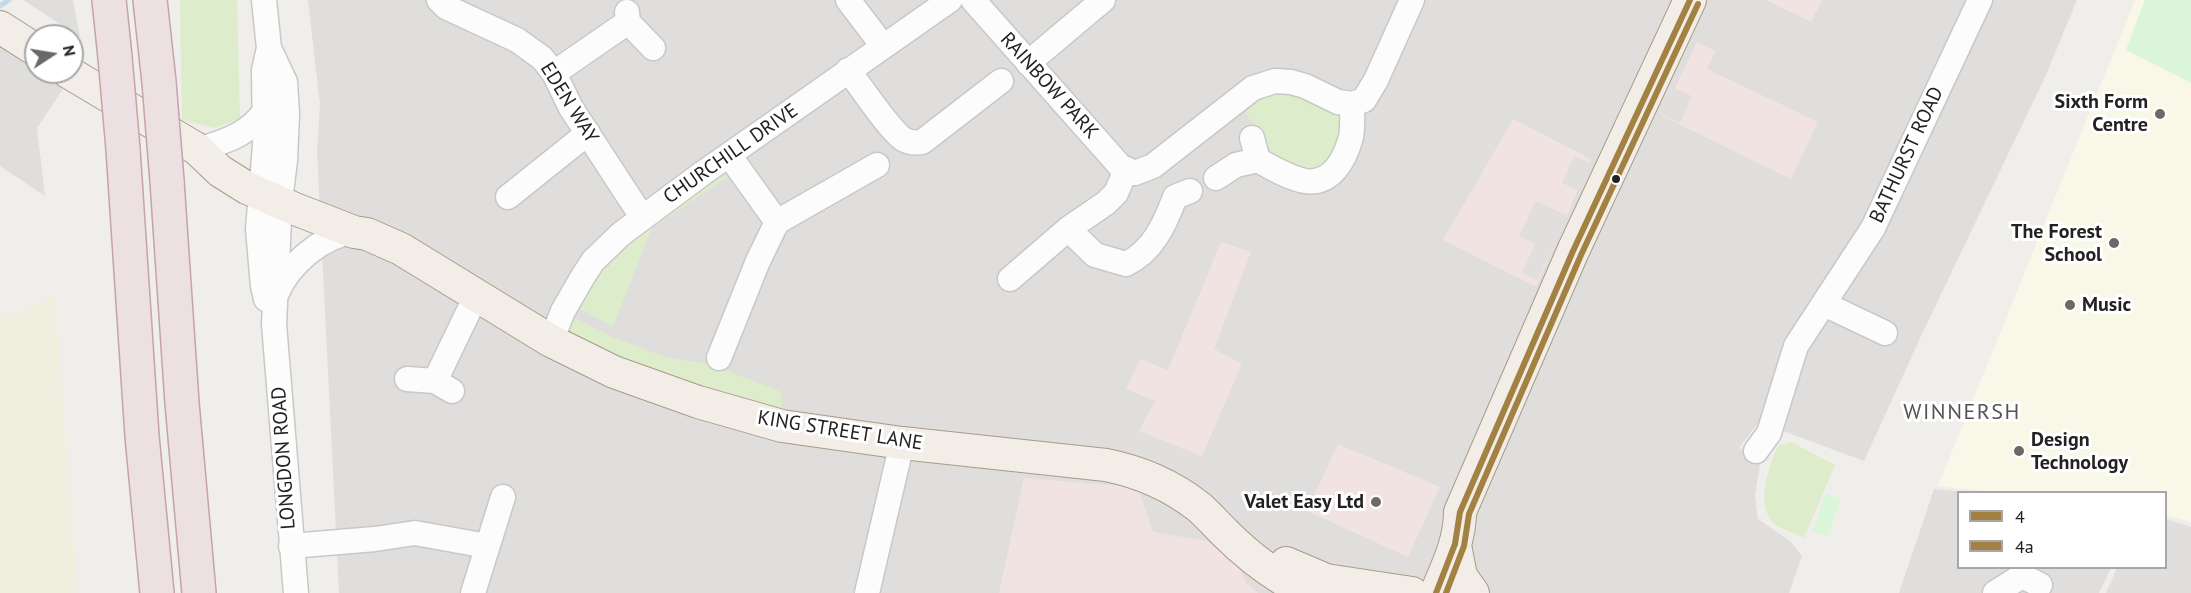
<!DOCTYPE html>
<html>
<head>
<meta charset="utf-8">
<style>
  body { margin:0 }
  #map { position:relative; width:2191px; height:593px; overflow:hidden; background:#f0eeeb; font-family:"PT Sans",sans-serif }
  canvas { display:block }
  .legend { position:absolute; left:1957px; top:491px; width:210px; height:78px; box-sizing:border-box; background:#fff; border:2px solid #a7a7a7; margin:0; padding:8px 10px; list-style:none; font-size:18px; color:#222 }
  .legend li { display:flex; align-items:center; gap:12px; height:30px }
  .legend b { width:30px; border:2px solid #a7a7a7 }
  .north { position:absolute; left:24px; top:24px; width:60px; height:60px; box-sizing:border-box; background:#fff; border:2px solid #a7a7a7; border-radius:50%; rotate:78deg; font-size:16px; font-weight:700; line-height:24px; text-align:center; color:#222 }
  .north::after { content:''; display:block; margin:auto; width:21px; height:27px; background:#6a6968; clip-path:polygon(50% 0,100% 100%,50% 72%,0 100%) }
</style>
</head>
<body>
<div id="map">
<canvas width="2191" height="593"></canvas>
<ul class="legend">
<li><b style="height:8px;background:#a38142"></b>4</li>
<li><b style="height:8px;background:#a38142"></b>4a</li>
</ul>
<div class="north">N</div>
</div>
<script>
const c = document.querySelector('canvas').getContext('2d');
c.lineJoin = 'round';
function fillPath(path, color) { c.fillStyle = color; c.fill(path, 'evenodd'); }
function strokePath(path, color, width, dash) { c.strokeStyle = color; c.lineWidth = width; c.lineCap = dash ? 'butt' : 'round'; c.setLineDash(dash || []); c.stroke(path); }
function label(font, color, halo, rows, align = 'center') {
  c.font = font + ' "PT Sans",sans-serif'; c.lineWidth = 6; c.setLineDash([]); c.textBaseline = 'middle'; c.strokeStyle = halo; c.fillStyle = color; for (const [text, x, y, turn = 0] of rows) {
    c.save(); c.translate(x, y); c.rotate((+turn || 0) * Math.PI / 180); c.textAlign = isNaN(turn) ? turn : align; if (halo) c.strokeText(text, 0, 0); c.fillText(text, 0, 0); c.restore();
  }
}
const residential = new Path2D(`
  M23,0h50l7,37z
  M308,0h1769l-31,75 -124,259 -58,127 -105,-39 -20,26 22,10 -6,38 3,23 32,22 12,15 -13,37h-1450l-22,-442 3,-46z
  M0,44l36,26v2h3l24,17 -26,39 8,68 -45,-30z
  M1934,489l33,3h-9v76h153l-12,25h-200z`);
const commercial = new Path2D(`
  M1766,0h56l-11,22z
  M1697,42l19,9 -9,18 111,53 -27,57 -129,-63z
  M1513,119l78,40 -55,128 -93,-47z
  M1221,242l30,10 -37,97 28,15 -47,108 -69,-17 29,-54 -29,-12 14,-30 28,11z
  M1338,444l102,43 -32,70 -101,-46z
  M1024,478l97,8 19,7 13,39 54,9 32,25 7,17 12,10h-259z`);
const education = new Path2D(`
  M2135,0h56v522l-25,-7v-23h-172l-56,-6z`);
const farmland = new Path2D(`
  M55,296l23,297h-78v-275z`);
const grass = new Path2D(`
  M180,0h57l3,119 -26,9 -32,-8z
  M1281,89l57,23 6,8 -13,44 -21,10c-29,-12 -47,-11 -51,-46l-5,-2 -14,-22z
  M723,170l12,2 -83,56 -39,99 -38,-21 30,-48z
  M573,317l39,20 54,20 46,8 70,27 -1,16 -154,-45 -56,-24 -2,-9v-10z
  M1791,442l44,23 -31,73c-9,-5 -22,-8 -30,-15 -19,-16 -5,-58 4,-77z`);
const park = new Path2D(`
  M2145,0h46v83l-65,-33z
  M1826,493l15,6 -14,37 -15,-5z`);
const parking = new Path2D(`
  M1668,85l24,11 -12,27 -24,-10z
  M1483,106l26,13 -19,40 -26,-12z
  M1432,146l39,20 -19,39 -40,-19z
  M1729,149l64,31 -32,67 -65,-31z
  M1574,156l18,8 -12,27 -18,-8z
  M1536,201l32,15 -31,64 -15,-7 13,-29 -16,-8z
  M1486,332l28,13 -10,23 -29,-13z
  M1139,431l63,25 -7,16 -69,-17z
  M2166,519l25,8v66h-85l11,-25h49z`);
const stream = new Path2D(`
  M0,6l9,-6`);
const minor = new Path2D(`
  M264,0l5,48 -5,22 1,75 -7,84 5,57 3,13
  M439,0l7,7 71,33 25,18 12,15 17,35 71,109
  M848,0l35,46
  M973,0l147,166 15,7 18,-7 100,-78 22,-7 16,1 14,4 33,16 14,2 12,-4 12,-20 36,-80
  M627,12l1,10 25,26
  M269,48l16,34 2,32 -2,46 -5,41 -6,123 22,269
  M1028,63l75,-63
  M848,70c14,18 39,57 55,69 6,4 12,4 19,3l79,-61
  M554,73l74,-51
  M1252,138l6,22
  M204,148c26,-8 45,-15 61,-37
  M729,155l48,67
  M1216,178l20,-13 22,-5c14,8 31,18 47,21 27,4 40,-22 46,-44 2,-10 1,-22 1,-33
  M508,197l80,-64
  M1068,229l27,26 31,9c27,-13 39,-40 49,-67l15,-6
  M1010,279l58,-50 38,-26 10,-10 10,-23
  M277,293c12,-29 46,-58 77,-61
  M1824,304l61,29
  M551,341l12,-30 19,-33 11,-17 28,-27 82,-61 247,-173
  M719,358l39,-97 19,-39 100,-57
  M407,379l28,2 17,10
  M435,381l41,-85
  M1756,451l13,-18 27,-87 77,-118 107,-228
  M291,546l84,-7 40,-6 72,13
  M473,593l30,-96
  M867,593l35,-150
  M1995,593l27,-17 18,9`);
const major = new Path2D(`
  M0,27l36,23
  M68,72l129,77 23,22 27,17 48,21 59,23 13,2 34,15 150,92 63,31 84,30 84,24 120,17 204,22c35,7 65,20 93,42 9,8 17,17 26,26 25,25 52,45 83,60
  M1455,545l6,31 12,17
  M1286,563l40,17 86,13
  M1436,593c11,-26 24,-52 24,-81l113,-261 117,-251`);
const highway = new Path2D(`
  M109,0l6,57
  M150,0l9,82
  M123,149l19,287 15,157
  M167,181l15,222 17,190`);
const highwayBridge = new Path2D(`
  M115,57l8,92
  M159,82l8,99`);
const bus1 = new Path2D(`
  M1436,593l19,-49 5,-32 113,-261 117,-251`);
const bus2 = new Path2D(`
  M1446,593l18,-47 5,-32 112,-259 117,-251`);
const markers = [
  [2160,114,6,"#6a6968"],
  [1616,179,5,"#222"],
  [2114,243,6,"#6a6968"],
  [2070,305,6,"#6a6968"],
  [2019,451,6,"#6a6968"],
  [1376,502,6,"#6a6968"]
];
const streetNames = [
  ["RAINBOW PARK",1049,86,48],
  ["EDEN WAY",569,103,58],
  ["CHURCHILL DRIVE",731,154,-35],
  ["BATHURST ROAD",1907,155,-65],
  ["KING STREET LANE",840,431,9],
  ["LONGDON ROAD",284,458,-94]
];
const poiNames = [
  ["Sixth Form",2148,102],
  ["Centre",2148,125],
  ["The Forest",2102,232],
  ["School",2102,255],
  ["Music",2082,305,"left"],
  ["Design",2031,440,"left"],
  ["Technology",2031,463,"left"],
  ["Valet Easy Ltd",1364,502]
];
const quarterNames = [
  ["WINNERSH",1962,413]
];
fillPath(residential, '#dfdedc');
fillPath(commercial, '#f1e3e1');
fillPath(education, '#f8f7e8');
fillPath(farmland, '#efefdf');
fillPath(grass, '#ddeccb');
fillPath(park, '#daf5da');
fillPath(parking, '#e0dfde');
strokePath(stream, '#bfdbe3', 5);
strokePath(minor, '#c9c8c7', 27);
strokePath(major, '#a79c86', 34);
strokePath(highway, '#c5a2ac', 36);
strokePath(minor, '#fdfcfc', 24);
strokePath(major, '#f3ede7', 32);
strokePath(highway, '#ece0e2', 33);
strokePath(highwayBridge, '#c5a2ac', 36, []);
strokePath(highwayBridge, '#ece0e2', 33);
strokePath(bus1, '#a38142', 6);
strokePath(bus2, '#a38142', 6);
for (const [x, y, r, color] of markers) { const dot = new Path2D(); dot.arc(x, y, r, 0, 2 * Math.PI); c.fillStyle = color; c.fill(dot); strokePath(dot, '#fff', 2); }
label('20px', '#222', '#fff', streetNames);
label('bold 20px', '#222', '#fff', poiNames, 'right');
c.letterSpacing = '1.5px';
label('22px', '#555', '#fff', quarterNames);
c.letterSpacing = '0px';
</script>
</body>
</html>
